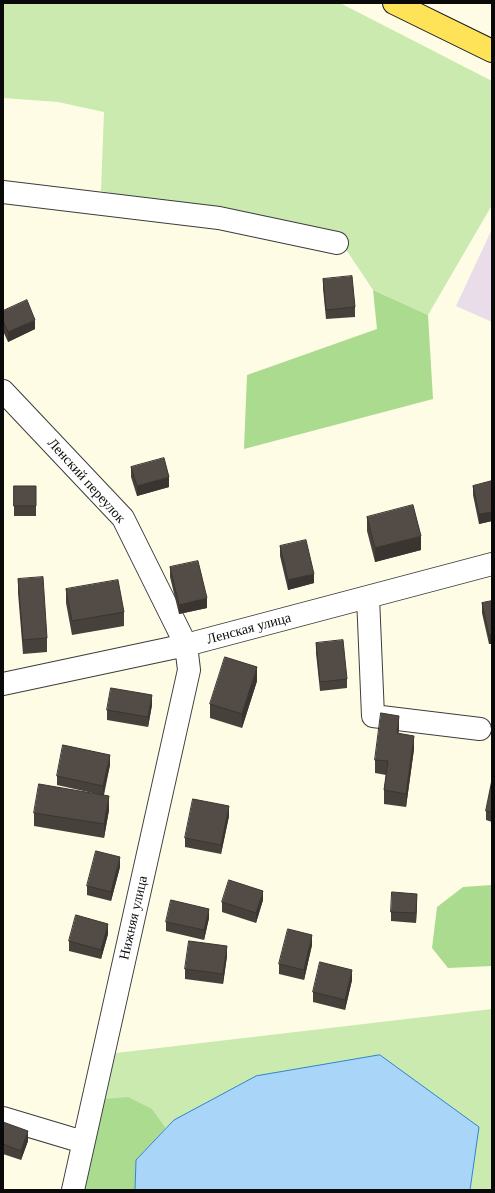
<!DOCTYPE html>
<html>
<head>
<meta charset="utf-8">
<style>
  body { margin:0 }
  #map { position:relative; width:495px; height:1193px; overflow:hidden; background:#fffce6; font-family:Georgia,serif }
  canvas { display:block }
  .frame { position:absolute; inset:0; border:4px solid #0a0a0a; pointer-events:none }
</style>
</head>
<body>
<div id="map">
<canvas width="495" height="1193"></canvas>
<div class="frame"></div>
</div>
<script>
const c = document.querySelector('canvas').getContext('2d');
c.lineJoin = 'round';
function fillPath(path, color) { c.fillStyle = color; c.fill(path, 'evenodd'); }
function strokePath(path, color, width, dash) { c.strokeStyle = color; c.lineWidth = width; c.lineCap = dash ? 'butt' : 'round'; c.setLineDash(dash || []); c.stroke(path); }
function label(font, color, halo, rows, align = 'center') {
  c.font = font + ' Georgia,serif'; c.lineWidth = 4; c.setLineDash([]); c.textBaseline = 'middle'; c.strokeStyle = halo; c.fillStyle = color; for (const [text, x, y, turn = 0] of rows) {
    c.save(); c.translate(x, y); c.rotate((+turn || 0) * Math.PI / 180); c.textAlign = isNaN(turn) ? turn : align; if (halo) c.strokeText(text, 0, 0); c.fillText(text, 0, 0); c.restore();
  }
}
const industrial = new Path2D(`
  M492,229v93l-36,-16z`);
const green = new Path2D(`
  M3,3h337l152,78v124l-64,110 -55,-25 -36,-54 -236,-45 3,-79 -46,-10 -55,-4z
  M492,1009v181h-22l9,-63 -305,-7 -8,8 -14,-19 -56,1 20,-57z`);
const forest = new Path2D(`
  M373,290l55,25 5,84 -189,50 3,-74 130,-46z
  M492,885v81l-44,2 -16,-20 5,-41 26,-20z
  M128,1097l24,12 14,19 -30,32 -1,30h-51l12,-80 9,-11z`);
const water = new Path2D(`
  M380,1055l99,72 -9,63h-335l1,-30 38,-40 82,-44z`);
const minor = new Path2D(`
  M3,192l216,26 118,25
  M3,391l120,127 63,127 3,25 -116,520
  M368,597l5,119 107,13
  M3,684l183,-39 306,-81
  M3,1118l80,24`);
const major = new Path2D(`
  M394,3l98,48`);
const wall = new Path2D(`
  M323,279l32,28v10l-29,2 -3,-31z
  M3,311l32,18 -27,13 -5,-11z
  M131,467l38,20 -32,9 -6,-19z
  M492,481v40l-13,3 -6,-29v-9z
  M14,486h22v30h-22z
  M367,517l54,33 -46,12 -8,-31z
  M280,546l34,37 -26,7 -8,-34z
  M170,567l37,41 -28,6 -9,-37z
  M18,579l29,59v14l-24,2 -5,-61z
  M66,589l58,23v14l-52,9 -6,-32z
  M492,601v43h-3l-7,-31v-10z
  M316,643l31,36v9l-27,3 -4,-38z
  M257,681l-15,47 -32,-10v-14z
  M152,705l-4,22 -41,-7v-10z
  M399,729l-1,4 16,16 -8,58 -22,-3v-14l2,-15 -11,-2v-13z
  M110,765l-6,30 5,15 -5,28 -70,-12v-13l63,-19 -40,-9v-9z
  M492,780v42l-6,-2v-9z
  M229,816l-8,38 -36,-7v-9z
  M120,867l-9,34 -24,-6v-9z
  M263,900l-7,23 -34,-11v-10z
  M417,904l-1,19 -25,-2v-9z
  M209,918l-5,22 -38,-9v-9z
  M108,934l-7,25 -32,-8v-10z
  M312,945l-8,35 -25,-6v-10z
  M227,956l-4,28 -38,-5v-10z
  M352,980l-7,30 -32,-8v-10z
  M3,1122l25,19 -7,19 -18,-6z`);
const shadedWall = new Path2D(`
  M35,320v9l-27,13v-10z
  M169,477v10l-32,9v-10z
  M492,512v9l-13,3v-10z
  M421,536v14l-46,12v-14z
  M314,574v9l-26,7v-10z
  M207,598v10l-28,6v-9z
  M492,634v10h-3v-9z
  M257,667v14l-15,47v-14z
  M152,695v10l-4,22v-10z
  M399,716v13l-2,18v-14z
  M414,736v13l-8,58v-13z
  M110,755v10l-7,30v-9z
  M109,796v14l-5,28v-14z
  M229,806v10l-8,38v-9z
  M120,857v10l-9,34v-9z
  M263,891v9l-7,23v-10z
  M417,894v10l-1,19v-10z
  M209,909v9l-5,22v-10z
  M108,924v10l-7,25v-9z
  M312,935v10l-8,35v-10z
  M227,946v10l-4,28v-10z
  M352,970v10l-7,30v-10z
  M28,1131v10l-7,19v-9z`);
const building = new Path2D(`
  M352,276l3,31 -29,3 -3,-31z
  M27,300l8,20 -27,12 -5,-11v-10z
  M164,458l5,19 -32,9 -6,-19z
  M492,481v31l-13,2 -6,-28z
  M14,486h22v20h-22z
  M413,505l8,31 -46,12 -8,-31z
  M306,540l8,34 -26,6 -8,-34z
  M198,561l9,37 -28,7 -9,-38z
  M43,577l4,61 -24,2 -5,-61z
  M118,580l6,32 -52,9 -6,-32z
  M492,601v33l-3,1 -7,-32z
  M343,640l4,39 -27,3 -4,-39z
  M225,657l32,10 -15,47 -32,-10z
  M111,688l41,7 -4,22 -41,-7z
  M381,713l18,3 -2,17 17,3 -8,58 -22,-4 4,-29 -13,-1z
  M63,745l47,10 -7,31 -46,-10z
  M492,780v32l-6,-1z
  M39,784l70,12 -5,28 -70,-11z
  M193,799l36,7 -8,39 -36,-7z
  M96,851l24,6 -9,35 -24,-6z
  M229,880l34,11 -7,22 -34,-11z
  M392,892l25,2 -1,19 -25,-1z
  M171,900l38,9 -5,21 -38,-8z
  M76,915l32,9 -7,26 -32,-9z
  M288,929l24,6 -8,35 -25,-6z
  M189,941l38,5 -4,28 -38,-5z
  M320,962l32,8 -7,30 -32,-8z
  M3,1122l25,9 -7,20 -18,-7z`);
const streetNames = [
  ["Ленский переулок",86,481,48],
  ["Ленская улица",249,629,-15],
  ["Нижняя улица",134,918,-77]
];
fillPath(industrial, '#e9ddea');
fillPath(green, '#caeab0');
fillPath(forest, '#abdb8f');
fillPath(water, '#a9d5f8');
strokePath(water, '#2e84d2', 1);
strokePath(minor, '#3d3d3d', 24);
strokePath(major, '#1b1b1b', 24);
strokePath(minor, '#fff', 22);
strokePath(major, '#fee257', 22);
fillPath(wall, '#47413c');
fillPath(shadedWall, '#3a3531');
fillPath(building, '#534c46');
strokePath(building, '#3a3531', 1);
label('14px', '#0a0a0a', '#fff', streetNames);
</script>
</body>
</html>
